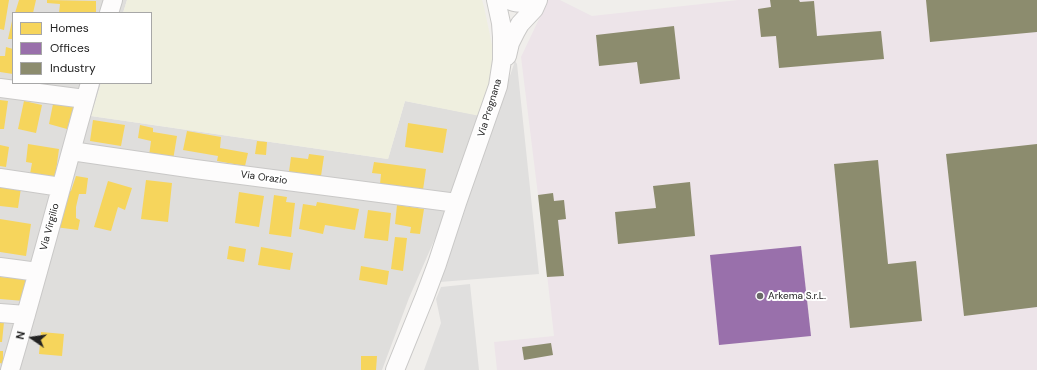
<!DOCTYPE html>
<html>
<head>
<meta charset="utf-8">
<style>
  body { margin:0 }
  #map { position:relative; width:1037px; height:370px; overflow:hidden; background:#f0eeeb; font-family:"DM Sans",sans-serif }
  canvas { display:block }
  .legend { position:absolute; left:12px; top:12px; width:140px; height:72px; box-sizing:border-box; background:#fff; border:1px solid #a7a7a7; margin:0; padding:5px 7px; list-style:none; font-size:12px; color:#222 }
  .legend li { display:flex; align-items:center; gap:8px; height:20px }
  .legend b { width:20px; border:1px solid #a7a7a7 }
  .north { position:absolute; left:12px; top:318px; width:40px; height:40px; -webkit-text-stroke:3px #fff; paint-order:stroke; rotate:283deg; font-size:11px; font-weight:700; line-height:16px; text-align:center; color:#222 }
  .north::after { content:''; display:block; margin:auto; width:14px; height:18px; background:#222; clip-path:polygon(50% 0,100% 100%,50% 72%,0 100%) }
</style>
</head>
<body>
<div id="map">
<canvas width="1037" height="370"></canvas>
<ul class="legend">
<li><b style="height:11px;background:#f6d55c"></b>Homes</li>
<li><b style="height:11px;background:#9970ab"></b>Offices</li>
<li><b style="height:11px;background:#8c8c6e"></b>Industry</li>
</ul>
<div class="north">N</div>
</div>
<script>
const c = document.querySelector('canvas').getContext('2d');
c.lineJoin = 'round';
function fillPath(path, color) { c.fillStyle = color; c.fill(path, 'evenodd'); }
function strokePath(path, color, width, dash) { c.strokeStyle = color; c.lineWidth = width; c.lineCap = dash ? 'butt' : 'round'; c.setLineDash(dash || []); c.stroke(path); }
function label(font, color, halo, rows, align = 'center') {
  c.font = font + ' "DM Sans",sans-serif'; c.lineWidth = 4; c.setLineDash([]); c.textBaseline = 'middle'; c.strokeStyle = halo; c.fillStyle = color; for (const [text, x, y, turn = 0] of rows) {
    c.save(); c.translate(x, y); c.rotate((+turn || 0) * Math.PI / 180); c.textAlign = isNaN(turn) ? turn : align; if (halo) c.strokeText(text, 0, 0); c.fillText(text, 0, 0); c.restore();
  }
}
const residential = new Path2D(`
  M0,0h127l-4,13h-110v70h88l-10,33 297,43 17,-58 83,16 -79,181 -27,72h-382z`);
const industrial = new Path2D(`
  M548,0h12l32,16 146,-16h299v370h-540l-3,-28 60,-6 -16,-141 -17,-138z`);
const farmland = new Path2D(`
  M127,0h355l2,7 11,52 -4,25 -11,32 -75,-15 -17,58 -297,-43 10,-33h50v-70h-28z`);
const parking = new Path2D(`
  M515,61l2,3 22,210 -99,8z
  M470,284l9,86h-55l17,-47 -5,-24 5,-12z`);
const homes = new Path2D(`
  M0,0h9l-5,30 -4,-1z
  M19,0h17l-3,13h-18z
  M47,0l49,1v12h-37l1,-9 -13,-1z
  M12,21l1,18h-5z
  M6,47l7,2v25l-13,-2v-16h5z
  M0,100l8,1 -4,28h-4z
  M24,101l18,4 -6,28 -18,-4z
  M53,104l21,3 -7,22 -18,-5z
  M93,120l32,5 -4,21 -31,-5z
  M408,123l39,6 -4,24 -38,-6z
  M140,125l13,3v4l24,4 -4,24 -24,-4 2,-15 -13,-3z
  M187,131l34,6 -1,11 28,5 -3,13 -28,-5 1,-5 -35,-6z
  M257,141l10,1 -1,13 -11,-1z
  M28,144l31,5 -4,29 -25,-4 2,-11 -6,-1z
  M0,145l9,2 -3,20 -6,-1z
  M309,154l15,2 -3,20 -32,-4 2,-15 17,2z
  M374,162l52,7 -3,21 -43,-6 1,-10 -9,-1z
  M76,176l12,2 -2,16h-7l-3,13v11l4,2 -2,10 -23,-3 9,-38 7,2z
  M146,180l26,3 -4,39 -27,-3z
  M108,181l24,7 -7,22 -7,-3 -7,24 -17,-4z
  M0,184l21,4 -3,20 -18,-2z
  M239,192l25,4 -5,31 -24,-4z
  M274,195l13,2 -1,5 9,1 -4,34 -22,-3z
  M317,202l42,7 -4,21 -30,-5 -2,9 -24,-5 4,-25 13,2z
  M397,205l27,4 -4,25 -10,-1 1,-6 -16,-3z
  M368,210l23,3 -3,28 -24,-3z
  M0,219l31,5 -5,32 -26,-4z
  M395,237l12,1 -4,33 -12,-2z
  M229,246l17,3 -2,13 -17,-3z
  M261,247l32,6 -3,17 -32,-5z
  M361,266l28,5 -2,14 -28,-5z
  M0,277l26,2 -2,22 -24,-2z
  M0,321l4,1 -2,20h-2z
  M41,332l23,2 -2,22 -23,-2z
  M0,351h3v13l-3,-1z
  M361,356h16l-1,14h-15z`);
const offices = new Path2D(`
  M801,246l10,90 -92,9 -9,-90z`);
const industry = new Path2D(`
  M770,0h29l1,2 14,-1 3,35 64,-5 3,28 -105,9 -3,-32 -15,1 -3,-28 13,-2z
  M926,0h111v32l-107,10z
  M674,26l6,53 -40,5 -3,-22 -38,4 -3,-31z
  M1037,144v163l-73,9 -18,-162z
  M878,160l10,104 28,-3 6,60 -72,7 -16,-164z
  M690,182l5,54 -77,8 -3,-32 41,-4 -3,-22z
  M553,193l1,8 10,-1 2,19 -8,1 6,56 -17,1 -9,-82z
  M551,343l2,12 -29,5 -2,-13z`);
const street = new Path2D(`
  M509,0c9,5 19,2 29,0
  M109,13l4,-13
  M507,56l3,-13 6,-12 4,-7 14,-15 4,-9
  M0,88l85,11
  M71,151l124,18 262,34
  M0,178l61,9
  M0,267l38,5
  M0,313l26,2
  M10,370c28,-95 53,-191 80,-287
  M395,370l30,-74 12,-32 20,-61 41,-117 4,-26v-23l-1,-14 -5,-23`);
const markers = [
  [760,296,4,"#6a6968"]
];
const streetNames = [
  ["Via Pregnana",490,108,-73],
  ["Via Orazio",264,178,8],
  ["Via Virgilio",50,227,-75]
];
const poiNames = [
  ["Arkema S.r.L.",768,296]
];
fillPath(residential, '#dfdedc');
fillPath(industrial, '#ede4e9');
fillPath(farmland, '#efefdf');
fillPath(parking, '#e0dfde');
fillPath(homes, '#f6d55c');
fillPath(offices, '#9970ab');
fillPath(industry, '#8c8c6e');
strokePath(street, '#c9c8c7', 20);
strokePath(street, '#fdfcfc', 18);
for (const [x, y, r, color] of markers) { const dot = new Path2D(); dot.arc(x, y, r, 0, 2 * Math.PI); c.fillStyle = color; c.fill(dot); strokePath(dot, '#fff', 1.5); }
label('10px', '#222', '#fff', streetNames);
label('10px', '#222', '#fff', poiNames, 'left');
</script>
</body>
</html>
